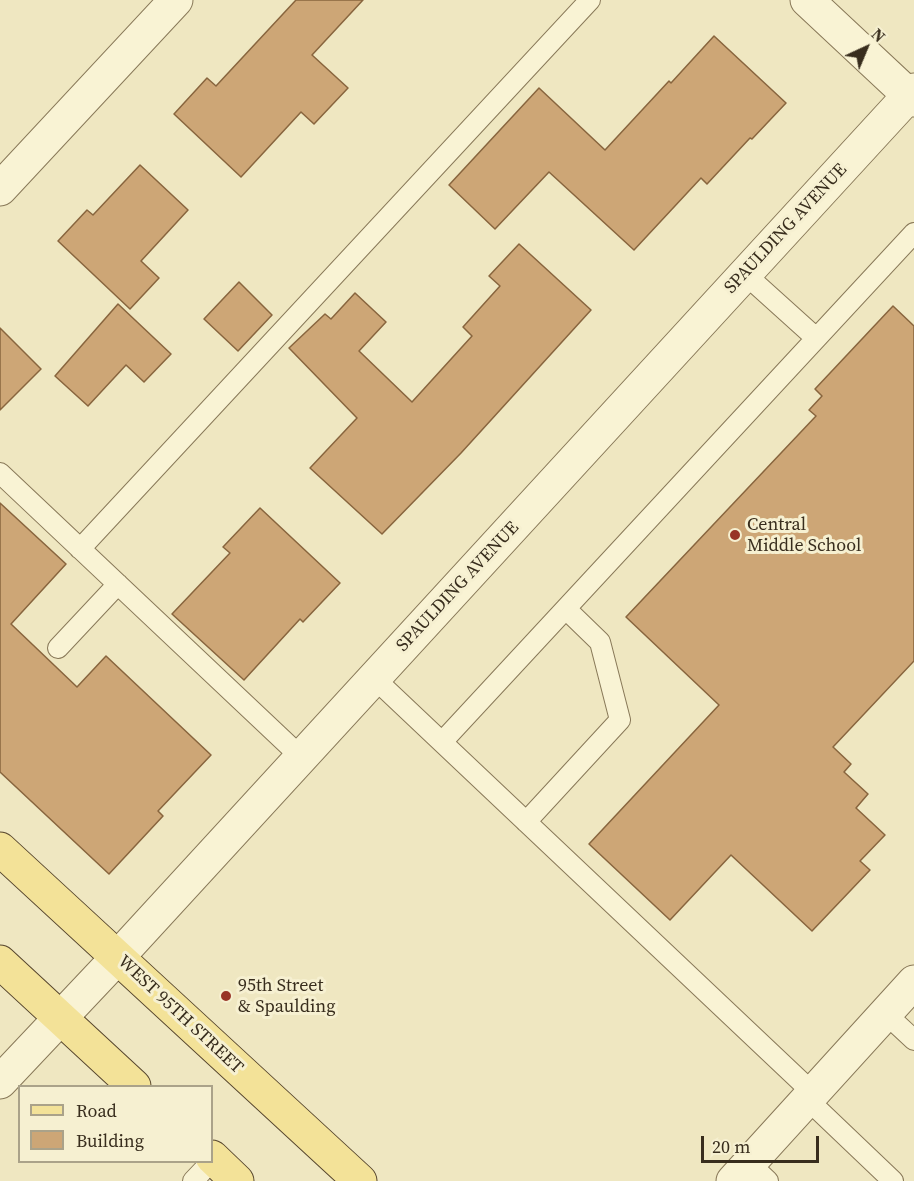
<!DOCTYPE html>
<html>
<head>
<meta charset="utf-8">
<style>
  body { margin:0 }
  #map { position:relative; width:914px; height:1181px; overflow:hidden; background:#efe7c1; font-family:"Source Serif 4",serif }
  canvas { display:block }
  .legend { position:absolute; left:18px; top:1085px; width:195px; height:78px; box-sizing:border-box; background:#f6f0d1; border:2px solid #aaa289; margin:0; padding:8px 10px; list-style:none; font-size:18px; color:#382d1d }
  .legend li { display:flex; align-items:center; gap:12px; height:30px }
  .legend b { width:30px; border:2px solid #aaa289 }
  .north { position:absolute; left:836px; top:18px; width:60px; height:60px; -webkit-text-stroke:4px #f6f0d1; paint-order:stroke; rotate:44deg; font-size:16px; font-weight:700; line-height:24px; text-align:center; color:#382d1d }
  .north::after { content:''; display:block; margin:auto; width:21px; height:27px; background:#382d1d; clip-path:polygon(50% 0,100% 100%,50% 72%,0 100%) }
  .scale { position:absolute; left:701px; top:1136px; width:118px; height:27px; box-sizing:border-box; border:3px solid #382d1d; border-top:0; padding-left:8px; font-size:18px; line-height:21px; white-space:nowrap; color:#382d1d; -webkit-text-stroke:4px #f6f0d1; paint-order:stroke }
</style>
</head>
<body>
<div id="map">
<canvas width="914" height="1181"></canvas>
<ul class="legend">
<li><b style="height:8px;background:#f3e298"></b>Road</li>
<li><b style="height:16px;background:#cda676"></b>Building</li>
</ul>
<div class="north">N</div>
<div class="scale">20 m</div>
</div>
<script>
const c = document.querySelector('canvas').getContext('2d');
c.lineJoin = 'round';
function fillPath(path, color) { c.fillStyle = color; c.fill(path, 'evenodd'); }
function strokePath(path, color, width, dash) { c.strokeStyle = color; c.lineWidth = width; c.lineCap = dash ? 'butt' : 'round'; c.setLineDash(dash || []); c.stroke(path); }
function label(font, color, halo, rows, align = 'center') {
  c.font = font + ' "Source Serif 4",serif'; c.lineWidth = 6; c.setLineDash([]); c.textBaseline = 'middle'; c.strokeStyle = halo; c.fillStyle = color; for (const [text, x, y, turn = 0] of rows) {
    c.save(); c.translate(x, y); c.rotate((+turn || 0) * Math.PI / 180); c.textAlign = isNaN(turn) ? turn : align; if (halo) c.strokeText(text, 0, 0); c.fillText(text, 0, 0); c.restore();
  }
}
const building = new Path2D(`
  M296,0h67l-51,55 36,33 -34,36 -13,-12 -60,65 -67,-63 33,-36 9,8z
  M714,36l72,67 -34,36 -2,-1 -43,46 -6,-6 -67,72 -85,-78 -54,57 -46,-44 90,-97 66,62 64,-69 2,2z
  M140,165l48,45 -47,51 18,17 -29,31 -72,-68 29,-31 6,5z
  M519,244l72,66 -130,143 -79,81 -72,-66 47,-50 -68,-70 36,-34 6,5 24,-26 31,29 -27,29 53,51 60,-66 -9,-9 37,-41 -11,-10z
  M239,282l33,33 -34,36 -34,-32z
  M118,304l53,50 -27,28 -18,-17 -38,41 -33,-30z
  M893,306l21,20v335l-81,86 18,17 -7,8 24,22 -12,14 29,27 -25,26 10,9 -58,61 -81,-76 -61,65 -81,-76 130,-139 -93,-88 190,-201 -7,-6 13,-14 -7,-7z
  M0,328l41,41 -41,41z
  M0,503l66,61 -55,60 66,63 29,-31 105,99 -53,56 5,5 -54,58 -109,-102z
  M260,508l80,75 -37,39 -3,-3 -56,61 -72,-66 58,-61 -7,-6z`);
const lane = new Path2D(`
  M745,274l71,64
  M0,473l301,284
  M80,549l510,-549
  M58,648l60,-64
  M374,678l439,415
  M442,742l472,-509
  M526,822l94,-102 -20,-78 -34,-33
  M885,1013l29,27
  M807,1099l86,82
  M749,1163l19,18
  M193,1181l18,-19`);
const street = new Path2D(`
  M807,0l107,100
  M0,189l176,-189
  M0,1082l117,-124 797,-868
  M733,1181l181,-199`);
const primary = new Path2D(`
  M0,849l360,332
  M0,962l134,124
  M212,1157l25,24`);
const markers = [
  [735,535,6,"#983527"],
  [226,996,6,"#983527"]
];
const streetNames = [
  ["SPAULDING AVENUE",786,229,-47],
  ["SPAULDING AVENUE",458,587,-47],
  ["WEST 95TH STREET",180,1015,43]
];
const poiNames = [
  ["Central",747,525],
  ["Middle School",747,546],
  ["95th Street",238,986],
  ["& Spaulding",238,1007]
];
fillPath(building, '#cda676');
strokePath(building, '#88653e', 1.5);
strokePath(lane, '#887858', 22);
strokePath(street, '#887858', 35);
strokePath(primary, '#56452d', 35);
strokePath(lane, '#f9f3d4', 20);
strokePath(street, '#f9f3d4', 33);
strokePath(primary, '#f3e298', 33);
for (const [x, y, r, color] of markers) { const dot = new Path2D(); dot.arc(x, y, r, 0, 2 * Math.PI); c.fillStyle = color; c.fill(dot); strokePath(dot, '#f6f0d1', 2); }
label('18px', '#382d1d', '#f6f0d1', streetNames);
label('18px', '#382d1d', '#f6f0d1', poiNames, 'left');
</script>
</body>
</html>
